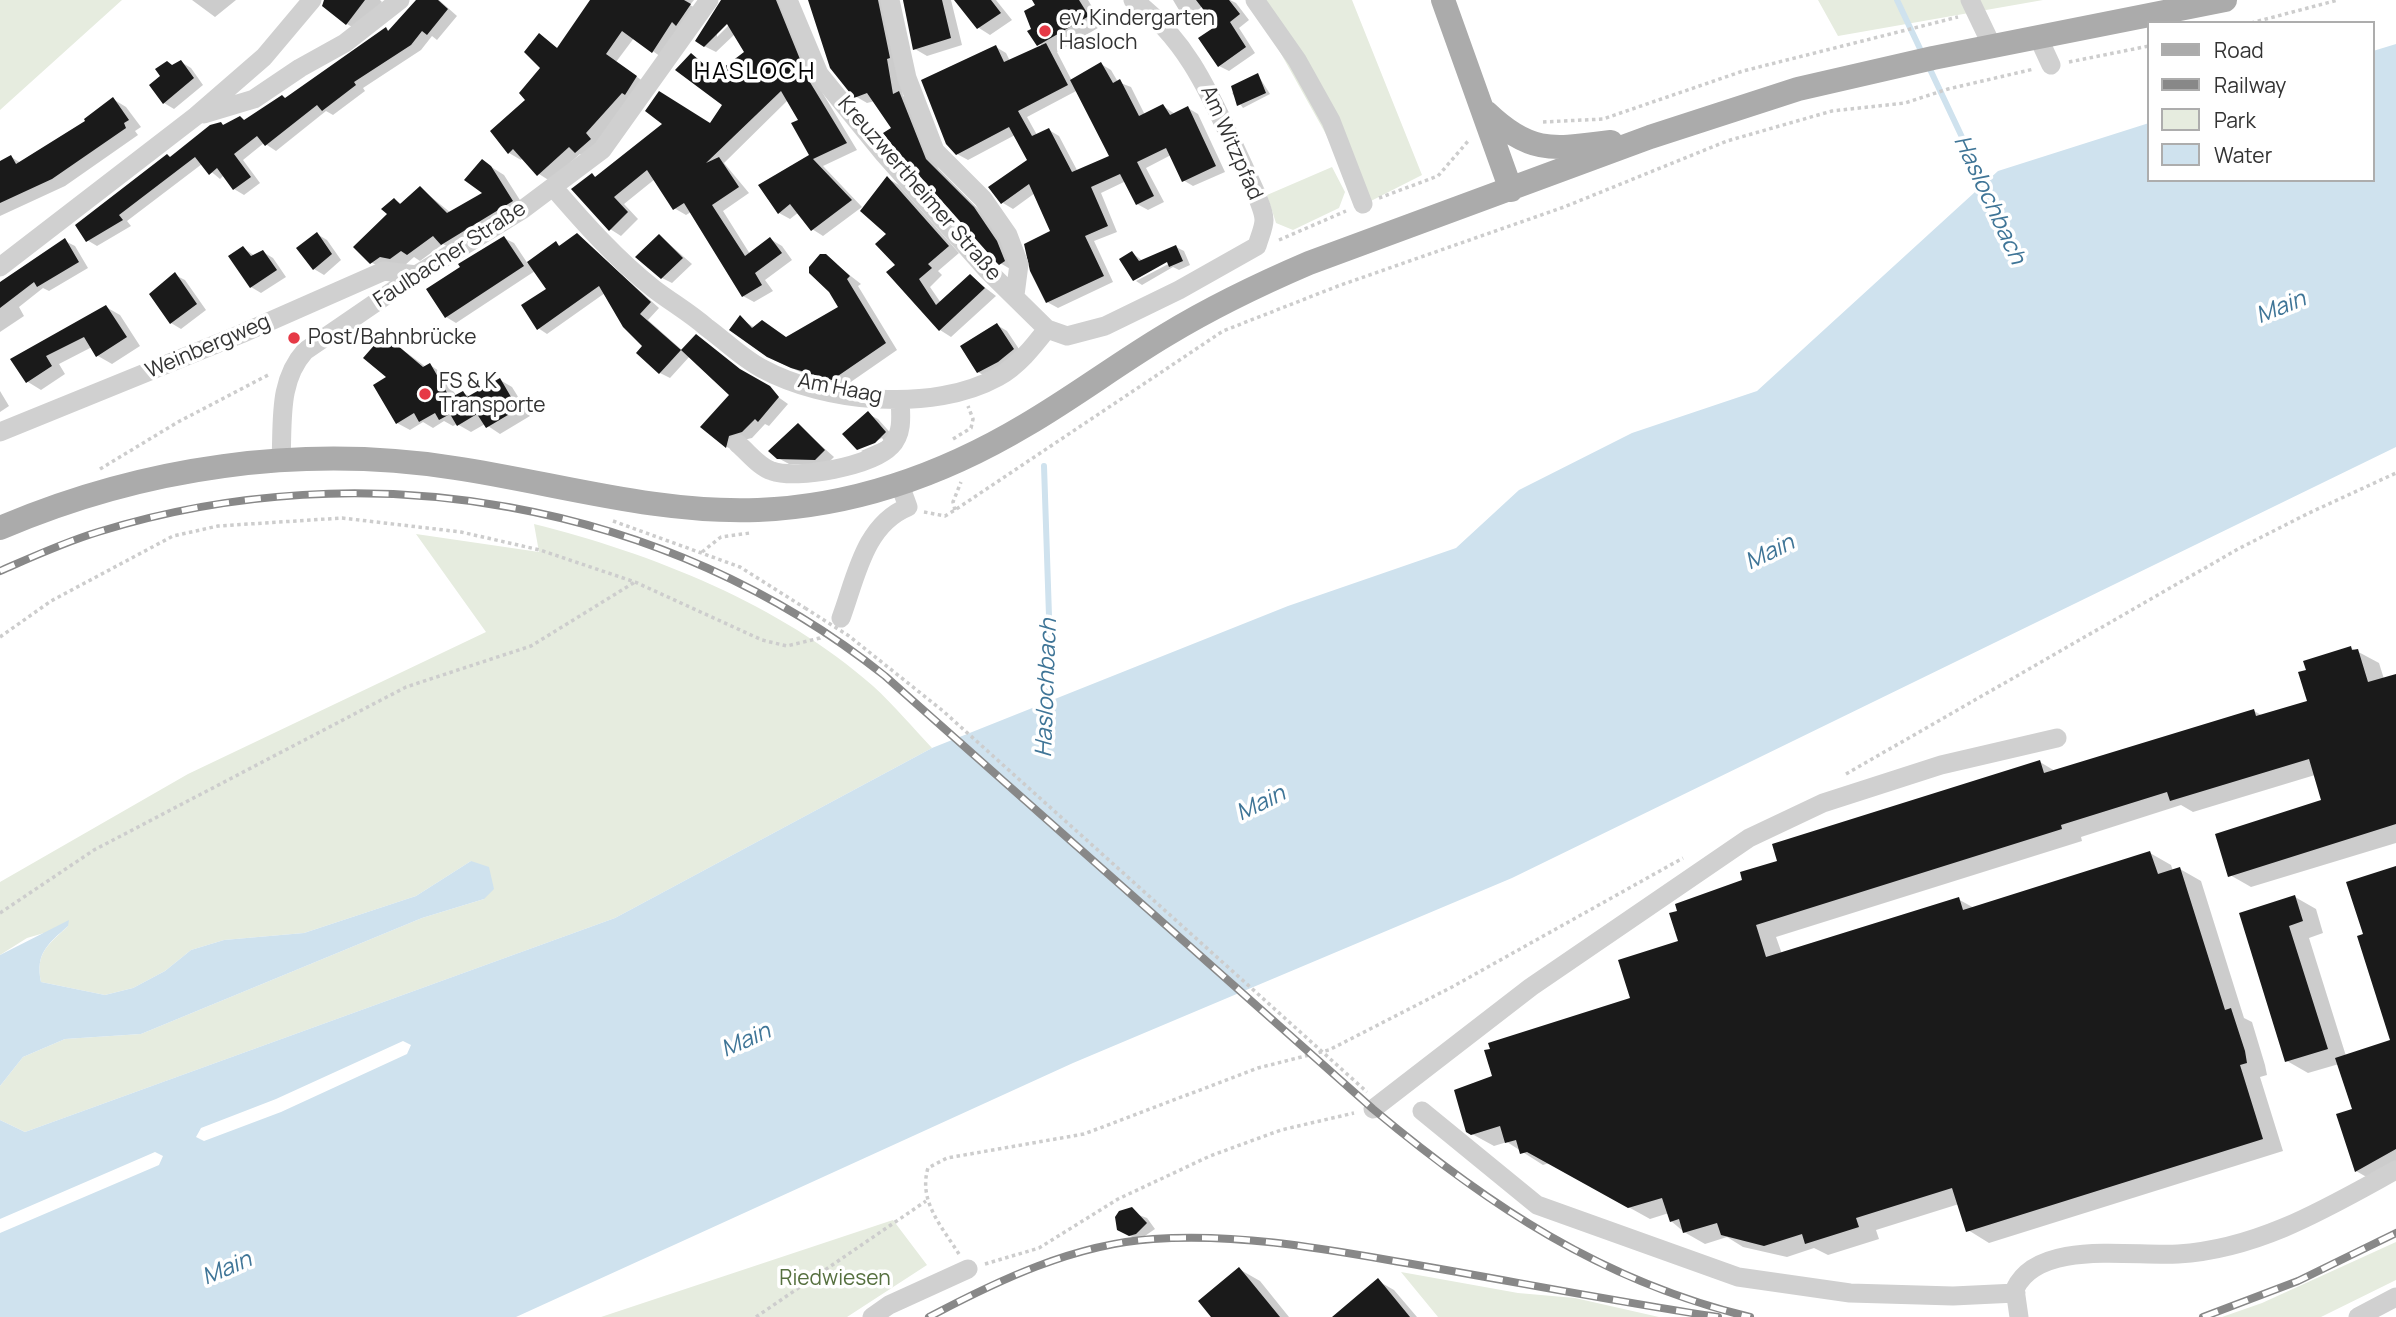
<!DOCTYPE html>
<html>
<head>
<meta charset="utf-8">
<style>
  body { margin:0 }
  #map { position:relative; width:2396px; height:1317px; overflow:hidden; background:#fff; font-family:Manrope,sans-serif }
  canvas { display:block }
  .legend { position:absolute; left:2147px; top:21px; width:228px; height:161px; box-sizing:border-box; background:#fff; border:2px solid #adadad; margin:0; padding:9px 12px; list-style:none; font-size:21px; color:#333 }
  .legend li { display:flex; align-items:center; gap:14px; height:35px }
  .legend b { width:35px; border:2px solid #adadad }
</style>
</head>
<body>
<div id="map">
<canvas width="2396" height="1317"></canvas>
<ul class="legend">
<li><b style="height:9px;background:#ababab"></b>Road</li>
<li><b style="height:9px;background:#888"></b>Railway</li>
<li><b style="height:19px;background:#e6ecdf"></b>Park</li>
<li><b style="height:19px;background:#cfe2ee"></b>Water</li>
</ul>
</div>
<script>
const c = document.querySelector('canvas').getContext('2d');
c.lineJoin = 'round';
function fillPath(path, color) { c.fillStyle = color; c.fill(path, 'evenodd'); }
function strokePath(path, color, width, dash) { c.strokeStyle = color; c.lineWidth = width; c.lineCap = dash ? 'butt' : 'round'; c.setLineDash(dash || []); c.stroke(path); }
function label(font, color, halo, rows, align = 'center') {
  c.font = font + ' Manrope,sans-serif'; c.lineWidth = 7; c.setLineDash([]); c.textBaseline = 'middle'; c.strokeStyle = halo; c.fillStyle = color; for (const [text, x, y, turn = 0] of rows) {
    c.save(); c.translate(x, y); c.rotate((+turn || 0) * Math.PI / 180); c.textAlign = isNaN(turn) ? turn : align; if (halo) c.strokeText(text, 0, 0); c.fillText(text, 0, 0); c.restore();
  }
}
const green = new Path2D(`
  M0,0h122l-122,110z
  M1251,0h101l70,175 -57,29z
  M1818,0h225l-205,36z
  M1332,167l13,25 -6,16 -46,22 -17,-7 -9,-28z
  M534,524c117,29 248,81 339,162 21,19 40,42 59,62l-317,170 -590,214 -25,-12v-34l23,-29 42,-18 76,-5 281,-116 62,-19 -13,-38 -55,35 -112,37 -80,7 -33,10 -26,21 -32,17 -28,7 -64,-13c-6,-29 7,-37 27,-56l-41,12 -27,17v-73l188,-108 298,-142 -70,-98 123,18z
  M893,1220l34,45 -80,52h-246z
  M2396,1242v38l-75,37h-99l40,-14z
  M1401,1272l117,21 57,5 84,19h-221z`);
const water = new Path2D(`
  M2396,44v403l-884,431 -439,185 -557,254h-516v-84l159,-68 4,-9 -8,-4 -155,67v-99l25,12 590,-214 317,-170 356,-142 168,-58 63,-58 113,-57 125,-42 241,-220 151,-48v57h224v-129zM403,1041l8,4 -4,9 -126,58 -77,29 -8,-4 5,-9 75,-29z
  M471,861l18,6 5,22 -10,10 -62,19 -281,116 -76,5 -42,18 -23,29v-131l69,-35 -1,6c-20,18 -33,27 -27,56l64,13 28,-7 32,-17 26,-21 33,-10 80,-7 112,-37z`);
const shadow = new Path2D(`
  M192,0h44l-21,17z
  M329,0h51l2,2 -23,29 -12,-7z
  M418,0h21l18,16 -20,24 -5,-4 -11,14 -58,38 2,3 -32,24 -7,-4 -50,40 -12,-8 -21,17 17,23 -16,12 -10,-6 -10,-14 -4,4 -18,-15 -75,57 4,5 -34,20 -10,-6 -9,-15 133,-98 34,-6 41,-22 100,-70 4,3z
  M592,0h102l-4,5 12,7 -38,47 -30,-21 -18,24 31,22 -59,75 -8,-5 -30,27 -11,-7 -16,-17 -2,3 -12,-7 33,-85 -3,-32 20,13z
  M722,0h61l36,87 38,63 -34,16 39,41 -39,29 -11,-7 -13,-17 -9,7 -11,-6 32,-57 -10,-36 -13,-20 -64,63 25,30 -26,18 27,43 20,-15 12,7 10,14 -27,20 8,11 -19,11 -11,-6 -52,-84 -5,3 -12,-7 -19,-29 -31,25 14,15 -17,17 -11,-7 -18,-54 5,3 114,-53 13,-20 -33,-50 26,20 29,-22 -11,-19 -19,18 -12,-6zM732,17l3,2 -18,18v-5z
  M810,0h83l10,96 8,4 27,68 47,48 24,33 3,21 -12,-7 -125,-162 -8,2 -12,-7z
  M903,0h48l11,45 -35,11 -12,-7z
  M956,0h40l16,20 -22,15 -11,-7z
  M1034,0h54l15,25 -46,27 15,29 29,-17 10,6 7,12 13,5 14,28 18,-9 12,8 13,-6 10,6 27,58 -32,14 -10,-6 -12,-25 -25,13 18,34 -16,8 -11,-6 -11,-23 -25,12 16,39 -23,9 19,41 -55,26 -11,-6 6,-70 -18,-39 -22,16 -10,-6 26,-43 -14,-25 -47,25 -11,-6 39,-107 10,6 4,8 32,-14 -9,-17 4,-24zM1078,90l33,67 -33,15 -19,-36 -10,-6 -12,5 -10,-18z
  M1173,0h57l6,3 13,17 -10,8 16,25 -26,18 -10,-5 -1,-40 -15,-20 -13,10 -11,-6z
  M181,62l10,6 12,17 -29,24 -10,-6 9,-36z
  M1258,75l12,19 -27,14 -11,-15z
  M113,99l13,8 15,20 -6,4 3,4 -73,51 -65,30v-53l11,-6 10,6 67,-41z
  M482,161l22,14 21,33 -70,43 -12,-7 -23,17 -6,-4 -10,9 -20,4 -13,-8 23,-62 8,4 18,-16 31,25 34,-19z
  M887,178l12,7 60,68 -21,18 4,4 -12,12 11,16 29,-27 26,20 -45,41 -11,-7 -43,-65 -8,-31z
  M317,234l10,6 14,20 -17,15 -10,-6z
  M577,235l82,73 -11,12 35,31 67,26 38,27 -19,22 -4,-2 -13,14 -13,3 -2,11 -10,-5 -24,-20 29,-32 -42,-39 -20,22 -10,-5 -22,-20 7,-7 -40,-53 -58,41 -9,-6 10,-38 -13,-19 -79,52 -10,-6 58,-79 10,5 14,21 28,-20 5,2z
  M660,236l32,28 -20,19 -10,-5z
  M65,241l10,5 13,22 -39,23 -6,-3 -24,19 5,9 -24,16v-48z
  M1176,247l8,4 6,14 -11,5 -6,-3 -31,18 -6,-4 40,-21 -2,-3 -40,23 -2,-27 11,8z
  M243,248l12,8 8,-4 10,6 13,19 -25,16 -10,-6z
  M825,256l36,28 -3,2 39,64 -52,36 -36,-10 -35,-16 -34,-42 15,10 32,11 54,-31 -11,-17z
  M175,275l10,5 21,30 -25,19 -10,-6z
  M106,307l14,8 20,31 -28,18 -14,-8 -6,-9 -33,17 6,10 -24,16 -13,-8 -15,-22z
  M997,325l10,6 16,24 -35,23 -10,-6z
  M384,336l42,31 4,-2 12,8 15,24 6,-4 8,4 29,-17 12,7 18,29 -30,18 -15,-10 -14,8 -14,-8 -4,2 -9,-5 -11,7 -10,-6 -13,8 -13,-7z
  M0,391l9,15 -9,6z
  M868,414l10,5 17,19 -27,17 -7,-4 23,-10 -2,-3 -24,11z
  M798,425l36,32 -8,8 -37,-1 -11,-6z
  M2351,648l28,15 5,16 12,-3v167l-145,44 -21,-12 93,-74 -8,-26 -122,37 -12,-7 -100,32 1,4 -306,96 6,17 176,-55 16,9 176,-55 21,12 2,6 7,-2 21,12 43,137 8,4 13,43 2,10 -7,2 23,74 -294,92 -21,-13 -9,-26 -83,26 3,9 -51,16 -14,-7 -27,9 -44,-10 -16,-10 -22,7 -21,-12 -13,-11 -2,-8 -19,6 -101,-56 -6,2 -36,-23 -13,4 -22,-12 22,-57 138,-77 48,-58 64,-61 35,-19 261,-100 15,9 199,-60 9,5 46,-14z
  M2396,868v304l-19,11 -21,-12 -2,-61 -15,-46 -31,9 -21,-12 -46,-147 54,-17 21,12 7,24 -14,5 37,118 46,-15 -27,-106z
  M1125,1210l22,8 8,11 -16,11 -11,-5z
  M1239,1269l21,12 29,36h-76z
  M1378,1281l16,9 23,27h-82z`);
const stream = new Path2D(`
  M1897,0l26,55
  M1928,65l58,123
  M1044,466l6,180 -3,63`);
const building = new Path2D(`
  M324,0h41l-19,25 -24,-19z
  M416,0h22l10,9 -21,26 -5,-4 -11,14 -57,37 2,3 -34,26 -5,-6 -52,41 -8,-10 -23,18 17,23 -18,13 -16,-22 -8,7 -14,-18 -76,58 4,5 -37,22 -11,-17 92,-71 3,3 40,-32 11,-3 2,3 17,-9 4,4 38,-25 3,3 101,-71 2,4z
  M590,0h94l7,4 -15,22 -4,-4 -20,31 -30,-22 -16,23 31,22 -12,19 -3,-2 -36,40 5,6 -16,14 -6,-6 -32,29 -24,-27 -5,5 -18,-23 35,-31 -6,-7 21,-25 -16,-16 15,-19 18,15z
  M721,0h55l32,79 39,64 -34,16 39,41 -41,31 -21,-27 -12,10 -20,-29 51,-30 -18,-32 7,-3 -17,-29 -75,72 13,-6 20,30 -27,18 33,51 25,-19 12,16 -27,20 7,12 -20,12 -58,-94 -11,7 -26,-40 -33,27 14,15 -19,19 -38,-42 21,-16 3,4 67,-53 -17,-13 14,-20 51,32 12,-18 -47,-35 16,-17 24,21 29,-22 -17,-28 -23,23 -9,-6z
  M808,0h70l12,58 -3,1 6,35 6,-3 27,68 48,48 23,34 8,20 -6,4 -3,-3 -103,-116 -10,-13 8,-5 -24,-35 -13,5 -24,-30z
  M903,0h39l9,38 -38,12z
  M954,0h37l10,13 -24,16z
  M1032,0h47l10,16 -52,30 -10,-15 4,-2 -7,-18 11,-6z
  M1196,0h33l11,14 -10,8 16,25 -28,20 -20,-29 18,-12z
  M1046,43l22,42 -50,26 14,25 17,-8 23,44 37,-16 -39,-76 31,-18 12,21 7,-4 19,37 24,-12 7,11 18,-9 28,60 -34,16 -16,-34 -29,14 17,34 -18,9 -16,-31 -29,13 17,39 -23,10 19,40 -58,27 -16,-32 -6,-27 26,-13 -21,-47 -28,20 -13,-17 39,-27 -18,-33 -53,28 -10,-11 -25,-64 75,-35 8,17z
  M181,60l13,18 -31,26 -14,-19 11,-9 -5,-7 12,-8 5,4z
  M1258,73l8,20 -29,13 -6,-20z
  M113,97l16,23 -5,3 2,5 -74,51 -52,24v-42l11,-6 5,9 69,-43 -1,-2z
  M482,159l9,7 22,35 -72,44 -8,-9 -26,19 -6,-4 -11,8 -10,-2 -10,7 -17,-17 34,-33 -6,-5 13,-11 6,6 20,-18 27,27 35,-20 -18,-13z
  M887,176l62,70 -21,18 4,4 -13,11 17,26 34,-31 15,14 -46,43 -53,-59 9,-7 -20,-21 11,-10 -26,-23z
  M317,232l15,22 -19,16 -17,-22z
  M577,233l74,69 -11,12 41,36 -22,24 -23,-21 6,-7 -19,-19 -24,-41 -62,44 -16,-25 25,-16 -19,-27 29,-21 3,5z
  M659,234l24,24 -22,21 -26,-22z
  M504,236l20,30 -79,52 -19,-29 34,-22 -2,-3z
  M65,238l14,24 -42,25 -3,-5 -34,26v-26z
  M1176,245l7,16 -14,6 -2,-5 -34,19 -14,-22 13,-8 7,10z
  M243,246l8,10 12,-6 14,20 -27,18 -22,-32z
  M820,254h6l24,22 -3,3 39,64 -54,37 -41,-12 -24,-11 -38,-27 11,-15 12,13 10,-8 24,17 52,-30 -9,-15 -20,-19v-6z
  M175,272l22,32 -27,20 -21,-30z
  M106,305l21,32 -31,20 -12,-20 -38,19 6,10 -26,17 -16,-24z
  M997,323l17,26 -16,13 -21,11 -17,-27z
  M384,334l39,33 7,-4 20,35 13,-7 4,6 33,-19 18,31 -32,19 -9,-14 -20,12 -7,-12 -11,6 -4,-7 -16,9 -5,-9 -18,11 -23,-39 13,-8 -23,-19z
  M696,334l44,35 30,17 9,11 -21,25 -3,-3 -13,13 -13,4 -3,12 -26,-21 29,-32 -48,-45z
  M868,411l18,21 -11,11 -18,7 -15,-16z
  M798,423l27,27 -10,10 -38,-1 -9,-8z
  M2351,646l1,4 6,-1 10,33 28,-8v150l-168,53 -13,-43 106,-34 -12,-41 -139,42 -3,-9 -106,33 1,4 -306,96 10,32 193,-60 4,13 187,-59 8,23 22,-7 45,143 6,-2 14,43 2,12 -7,2 23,74 -297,93 -14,-44 -96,30 3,9 -54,17 -3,-10 -38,12 -43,-11 -4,-12 -34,10 -4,-14 -9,3 -8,-24 -34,10 -101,-56 -7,2 -4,-14 -11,3 -5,-17 -29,9 -5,-3 -12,-42 38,-14 -8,-26 6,-1 -2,-6 142,-45 -12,-38 60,-19 -9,-28 8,-2 -2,-7 67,-24 -2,-8 37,-11 -5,-17 268,-84 4,13 210,-64 2,7 51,-15 -9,-29 8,-2 -3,-9z
  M2396,866v283l-41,23 -19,-58 16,-5 -17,-51 55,-18 -33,-104 6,-2 -17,-52z
  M2295,895l8,26 -14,5 39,123 -43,13 -46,-149z
  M1132,1207l15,16 -11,11 -7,2 -12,-6 -2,-13 4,-6z
  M1239,1267l41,50h-69l-13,-16z
  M1378,1278l32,39h-78z`);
const path = new Path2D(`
  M2251,23l87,-23
  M2069,62l80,-16
  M1543,122l60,-3 140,-48 215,-54
  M1379,198l59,-22 31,-36
  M1279,240l67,-29
  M953,439l18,-11 2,-9 -5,-13
  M100,469l78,-47 92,-48
  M955,510l-2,-8 8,-20
  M924,512l21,4 10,-6 268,-179 115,-45 226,-79 163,-66 105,-30 73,-8 43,-14 86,-20
  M613,521l127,46 65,41
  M702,552l19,-15 29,-4
  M0,637l51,-36 122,-65 45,-10 124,-8 119,14 79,18 95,32 127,58 25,6 33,-8 8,-8
  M1846,774l392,-225 71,-36 87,-40
  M0,913l94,-63 312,-163 125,-41 104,-64
  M959,1254c-17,-27 -41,-53 -31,-86l19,-10 137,-24 174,-66 71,-18 123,-63 231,-129
  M985,1264l54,-16 79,-49 92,-43 71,-26 73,-17
  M756,1317l170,-116`);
const minor = new Path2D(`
  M788,0l31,74 65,80 103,116 60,59 20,7 38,-10 74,-36 78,-44c2,-8 7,-18 7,-26 0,-13 -16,-43 -21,-55 -29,-61 -53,-125 -110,-165
  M890,0l17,78 28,73 48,48 25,36 11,29 -4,31
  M1255,0l42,60 34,61 32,83
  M1970,0l23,48
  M2039,39l12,26
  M204,114l50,-15 46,-31 45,-25 55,-43
  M553,187c31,36 64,73 101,102 17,13 36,24 52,38 18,13 36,31 55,41 64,35 172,45 237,9 20,-11 35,-30 49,-48
  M0,267l196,-151 68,-59 48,-57
  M0,432l241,-98 143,-63 32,4
  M738,444c10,8 21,23 34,27 25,9 100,-5 119,-25 12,-12 10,-30 9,-46
  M281,460c2,-39 -3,-79 24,-109l111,-76 106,-65 80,-60 107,-150
  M841,618c15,-40 23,-93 67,-111l-8,-22
  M1373,1109l158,-122 218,-149 74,-35 118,-38 116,-27
  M1422,1111l115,94 201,72 112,16 103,3 63,-3
  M872,1317l17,-12 79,-36
  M2019,1317l-4,-28c23,-50 117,-32 163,-35 81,-5 149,-46 218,-84
  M2358,1317l38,-20`);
const major = new Path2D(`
  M1443,0l68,190
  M1487,113c44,42 67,36 124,29
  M0,528c143,-61 301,-84 455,-60 100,15 201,46 303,42 96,-4 186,-36 268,-85 48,-28 93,-62 140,-90 46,-28 94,-51 143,-72l341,-126 148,-48 135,-31 292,-58`);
const rail = new Path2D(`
  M0,571c32,-14 65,-29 98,-39 267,-83 568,-31 787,144l488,433c116,97 229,172 377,208
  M929,1317c68,-36 145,-73 224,-78 83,-6 166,9 247,23 106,18 212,39 318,55
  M2203,1317l95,-36 98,-48`);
const pathBridge = new Path2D(`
  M805,608l44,28 94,75 424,381`);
const markers = [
  [1045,31,7,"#e63946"],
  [294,338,7,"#e63946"],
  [425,394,7,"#e63946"]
];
const poiNames = [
  ["ev. Kindergarten",1059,19],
  ["Hasloch",1059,43],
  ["Post/Bahnbrücke",308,338],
  ["FS & K",439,382],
  ["Transporte",439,406]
];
const streetNames = [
  ["Am Witzpfad",1231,143,66],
  ["Kreuzwertheimer Straße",919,189,49],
  ["Faulbacher Straße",450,255,-33],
  ["Weinbergweg",208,347,-23],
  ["Am Haag",840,389,11]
];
const parkNames = [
  ["Riedwiesen",835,1279]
];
const waterNames = [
  ["Haslochbach",1989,200,65],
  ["Main",2281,308,-22],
  ["Main",1770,553,-26],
  ["Haslochbach",1047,688,-88],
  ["Main",1261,804,-26],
  ["Main",746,1041,-24],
  ["Main",227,1269,-23]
];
const quarterNames = [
  ["HASLOCH",755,72]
];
fillPath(green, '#e6ecdf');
fillPath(water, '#cfe2ee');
fillPath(shadow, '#0003');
strokePath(stream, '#cfe2ee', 6);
fillPath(building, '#1a1a1a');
strokePath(path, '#cdcdcd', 3.5, [3.5, 3.5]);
strokePath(minor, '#d0d0d0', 19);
strokePath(major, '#ababab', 24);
strokePath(rail, '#888', 8);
strokePath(rail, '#fff', 5, [16]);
strokePath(pathBridge, '#cdcdcd', 3.5, [3.5, 3.5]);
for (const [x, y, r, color] of markers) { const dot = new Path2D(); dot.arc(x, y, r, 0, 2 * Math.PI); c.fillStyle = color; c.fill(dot); strokePath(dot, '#fff', 2.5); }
label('21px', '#333', '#fff', poiNames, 'left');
label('21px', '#333', '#fff', streetNames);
label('21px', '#56703f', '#fff', parkNames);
label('italic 23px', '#3f7597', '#fff', waterNames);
c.letterSpacing = '2px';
label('24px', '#000', '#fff', quarterNames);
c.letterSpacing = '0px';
</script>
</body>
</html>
